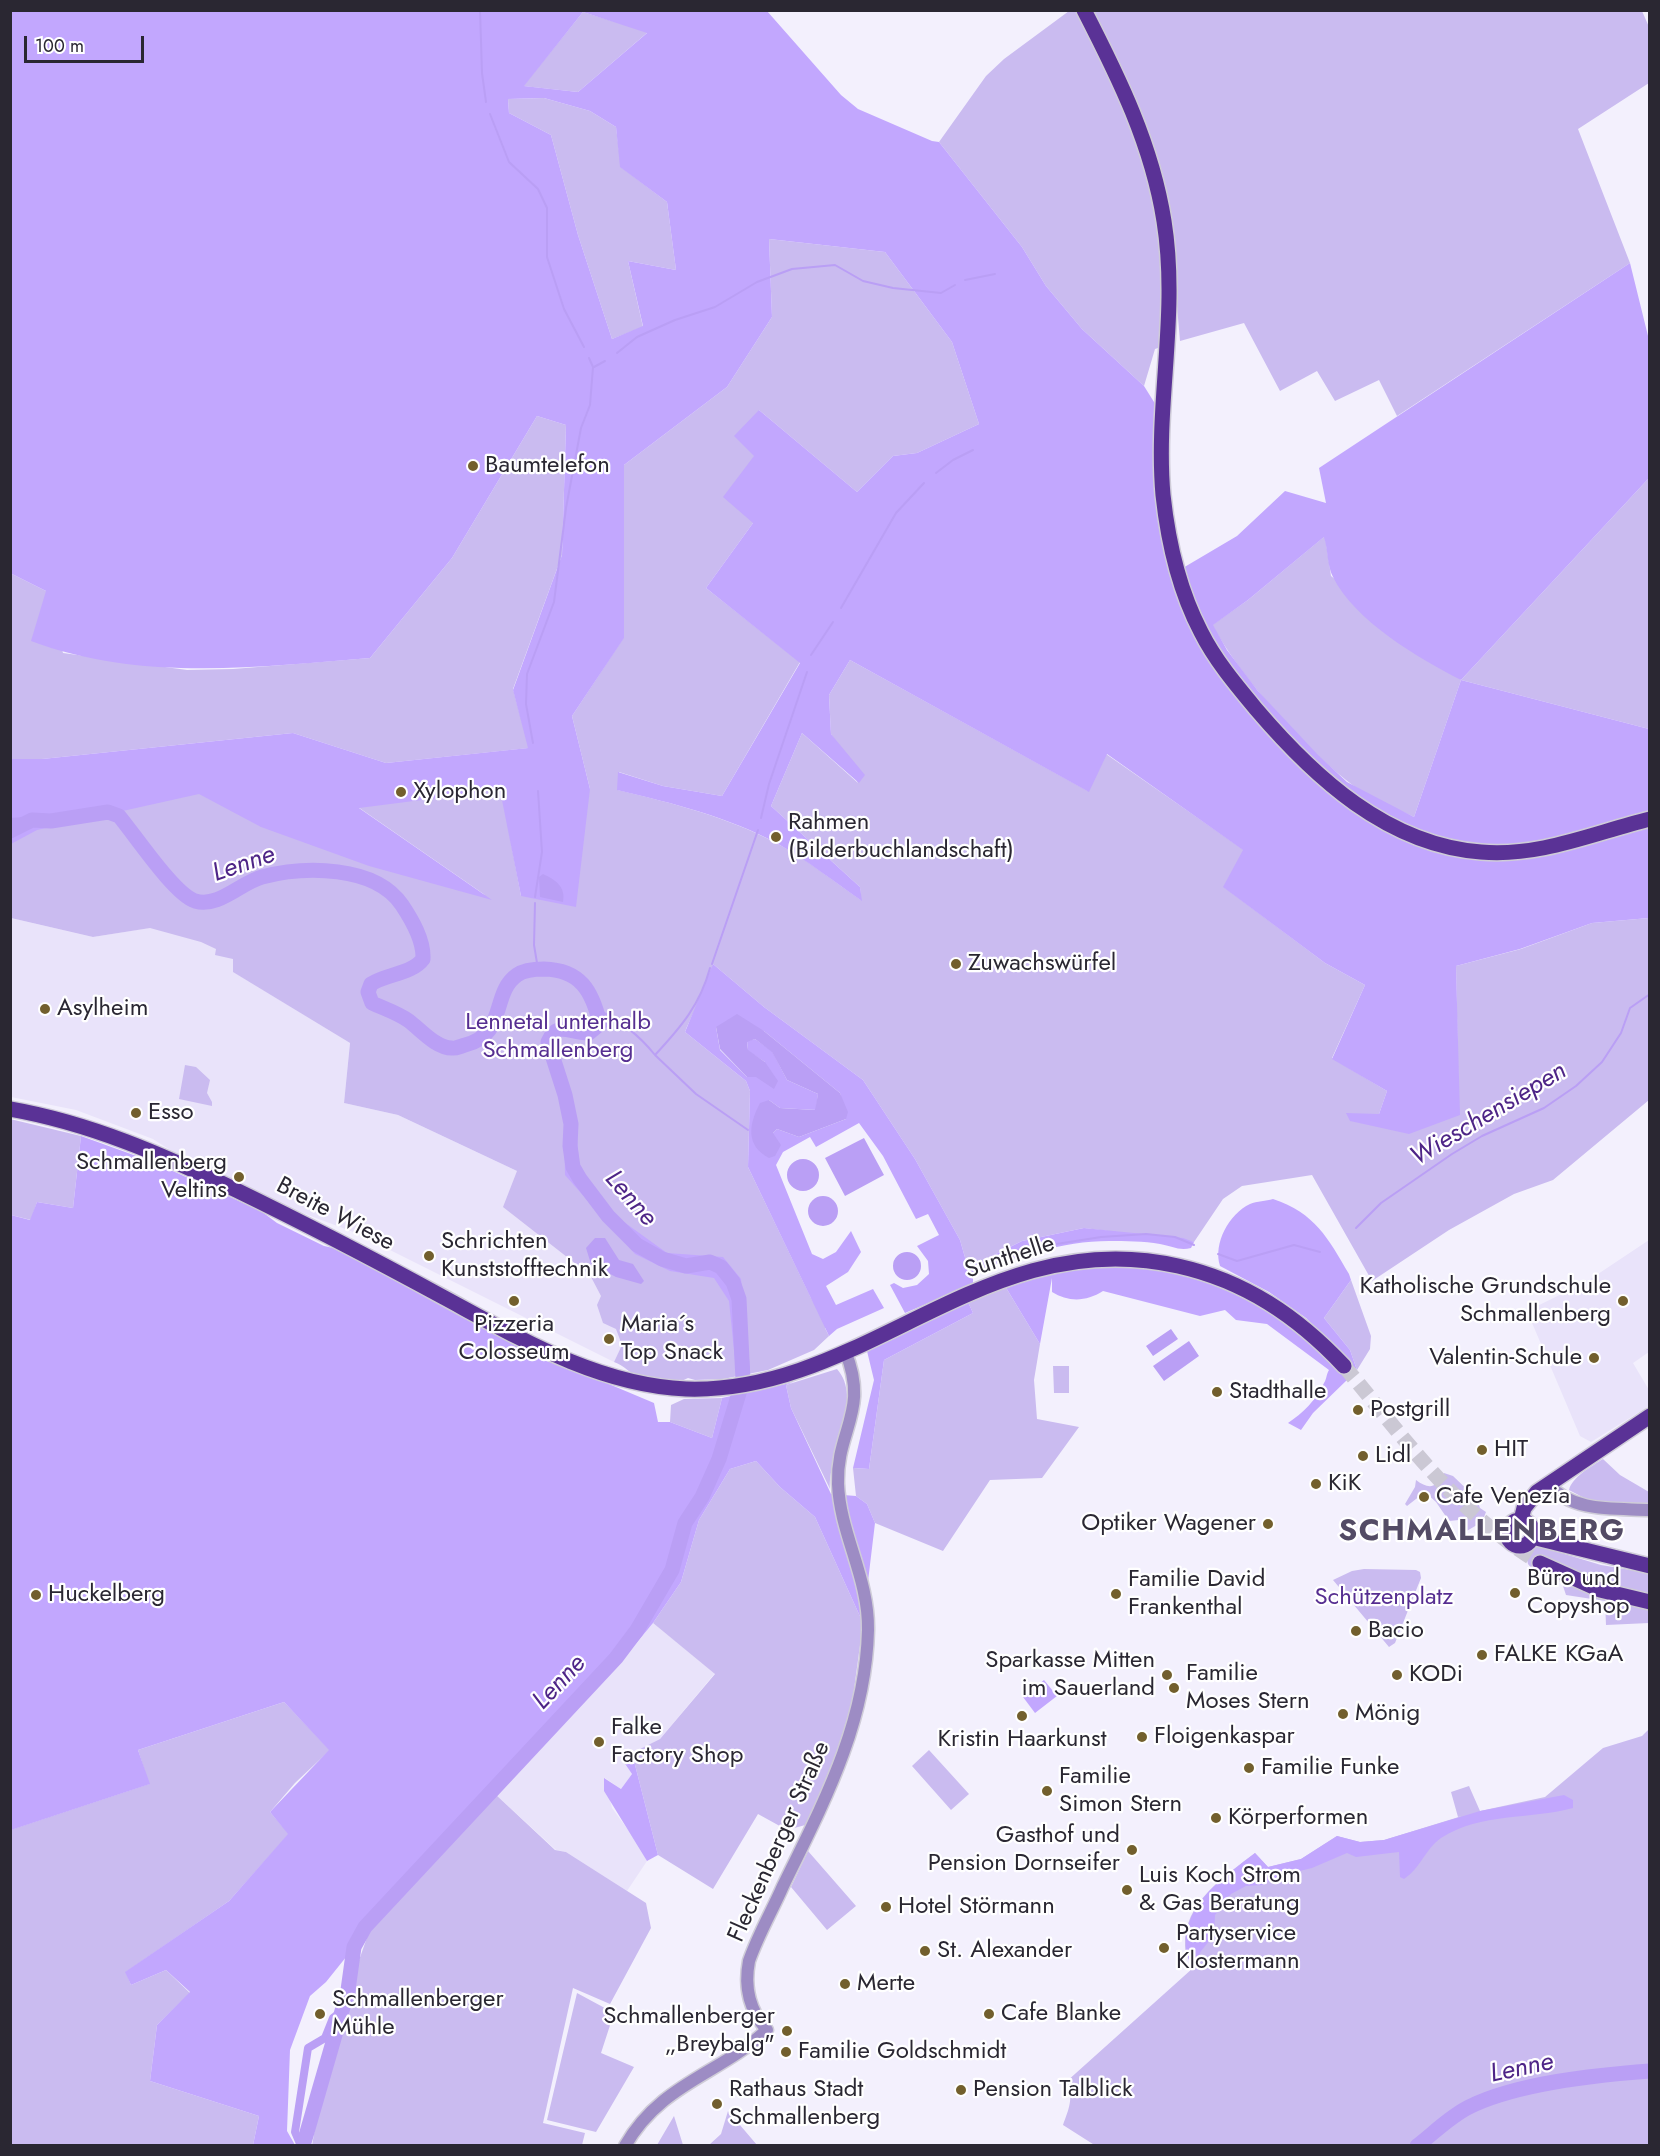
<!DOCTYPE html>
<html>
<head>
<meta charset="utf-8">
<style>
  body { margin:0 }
  #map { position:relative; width:1660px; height:2156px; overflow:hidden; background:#f3f0fd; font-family:Jost,sans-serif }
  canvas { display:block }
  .frame { position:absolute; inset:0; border:12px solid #2a2732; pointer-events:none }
  .scale { position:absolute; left:24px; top:36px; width:120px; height:27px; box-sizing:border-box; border:3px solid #2a2732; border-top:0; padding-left:8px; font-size:18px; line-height:21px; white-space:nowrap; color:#2a2732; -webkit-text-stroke:4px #fff; paint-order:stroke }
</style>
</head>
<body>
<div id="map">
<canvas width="1660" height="2156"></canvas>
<div class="frame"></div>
<div class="scale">100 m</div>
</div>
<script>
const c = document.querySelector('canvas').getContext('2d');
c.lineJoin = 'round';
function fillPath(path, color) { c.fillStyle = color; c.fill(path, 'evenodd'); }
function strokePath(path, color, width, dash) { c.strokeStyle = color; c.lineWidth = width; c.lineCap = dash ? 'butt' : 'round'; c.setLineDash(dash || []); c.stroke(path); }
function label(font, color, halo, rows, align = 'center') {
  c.font = font + ' Jost,sans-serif'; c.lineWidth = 4.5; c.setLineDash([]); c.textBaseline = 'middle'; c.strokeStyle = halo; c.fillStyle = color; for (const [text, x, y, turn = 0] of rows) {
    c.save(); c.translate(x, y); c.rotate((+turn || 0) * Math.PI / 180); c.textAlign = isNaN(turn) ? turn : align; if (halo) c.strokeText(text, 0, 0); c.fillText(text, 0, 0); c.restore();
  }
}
const built = new Path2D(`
  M11,918l82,19 61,-10 79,23 1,22 116,71 -6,60 54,12 119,56 89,116 22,47 -14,28 -258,-129 -136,-51 -67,-43 -77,-29 -65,-13z
  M1649,1240v112l-16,11 16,27v16l-58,36 -11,-6 -53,-125 59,-29z
  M653,1623l62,50 -55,66 -39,20 11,15 -11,15 -16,-11 7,30 28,38 7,15 -20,30 -61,-39 -10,-2 -62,-57 57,-62 68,-67z`);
const green = new Path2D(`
  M1069,11h10l61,133 22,93 2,109 -9,3 -11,37 -62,-57 -36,-43 -24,-39 -83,-105 47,-66 18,-17z
  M1090,11h552l7,16v56l-71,46 52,134 -233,153 -18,-36 -44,21 -18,-30 -37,20 -36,-68 -64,18 -9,-105z
  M583,12l65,20 -70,60 -55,-6z
  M544,98l46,13 26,16 5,40 46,35 9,68 -48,-9 15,66 -31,12 -34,-104 -27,-100 -42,-22 -1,-14z
  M769,239l116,13 67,90 27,82 -62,29 -24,3 -36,36 -98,-82 -5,46 -1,67 -47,65 94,74 -78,134 -59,-10 -44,-14 -1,18c54,13 110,27 160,54 29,15 56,38 83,56l-1,-13 -89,-81 31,-73 56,50 -27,-49 -2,-39 21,-35 238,131 18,-37 138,96 -20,37 101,76 40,22 -33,73 55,33 -8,23 -29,7 109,-6 -3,-149 65,-17 71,-26 57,-5v182l-96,80 -39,14 -65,36 -77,51 -60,-106 -70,11 -19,13 -29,43 -110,-14 -62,13 -54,27 -8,-28 -45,-81 -52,-79 -99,-73 -51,-43c-1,14 -22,52 -28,68l61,49 4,10 -2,76 63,131 16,28 -2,2 4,8 -15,14 -46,20 -45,9 -28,1 -7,-2c-13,7 -34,4 -49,-1 -9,-3 -15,-12 -25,-15l8,-17 -6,-16 -13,-6 -6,-18 4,-9 -11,-21 -87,-68 14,-36 -119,-56 -54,-12 6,-60 -117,-71v-13l-18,-4 1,-6 -15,-7 -51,-14 -57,9 -82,-19v-116l171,-24 303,117 -127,-88 143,-18 20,107 69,-107 -18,-73 52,-79v-172l103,-78 45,-70z
  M537,416l29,9 -4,130 -49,134 16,59 -143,15 -93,-30 -251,26h-31l-1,-186 36,18 17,62 124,17 46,-1 137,-11 82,-100z
  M1649,478v251l-188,-49 -47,137c-22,-11 -49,-21 -68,-37 -48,-38 -104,-102 -134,-155l36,-25 77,-64 6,40 130,104z
  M185,1065l11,2 14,13 -3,13 5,9v4l-33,-7z
  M10,1119l71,17 -8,72 -36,-6 -6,18 -20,-5z
  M1351,1280l20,56 -1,13 -13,21 -7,-20 -26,-32z
  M1005,1286l35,58 -6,36 3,39 42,8 -37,51 -52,2 -47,71 -68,-28 -8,-19 -11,-8 -3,-28 16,1 15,-109 89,-47 -5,-11z
  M1053,1366h16v27h-15z
  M837,1369c27,30 -9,84 -7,120l-39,-81 -5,-23z
  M722,1398l-10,40 -42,-16 1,-17 13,-6z
  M1603,1459l17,16 29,17v12l-59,-3 -21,-11c3,-13 23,-24 34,-31z
  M756,1461l24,26 35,30 48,106 -10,74 -15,60 -29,67 -22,6 -29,-16 -45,75 -55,-34 -26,-102 28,-14 55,-65 -62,-51 28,-41 18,-62 31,-51z
  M1444,1473l9,3 24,23 3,9 6,4 -4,10 -17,10 -6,-12 -10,1 -13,-19 -11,-10 -18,14 -2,-2 10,-17 1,-7c13,10 21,8 28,-7z
  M1535,1545l66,20 48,8v24l-43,-11 -64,-28 -6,11 8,5 -3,6 -13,-16 -3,-13z
  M1364,1569l52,1 4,2 1,6 -26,65 -6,4 -56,-67 19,-9z
  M1561,1580l88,27v16l-43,2 -1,-24 -39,-6z
  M284,1702l46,48 -35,33 -25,29 19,22 -60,67 -103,71 5,13 35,-15 24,23 -33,32 -7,56 109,35 -6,29h-242l-1,-315 139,-46 -11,-34z
  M1649,1729v416l-553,1 -33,-21c5,-14 12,-29 3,-43l127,-114c-3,-6 -8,-15 -8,-22 -2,-43 40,-70 70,-93l13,14 33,-8 36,-23 23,6 24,-2 78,-24 -4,1 -7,-25 18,-6 11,25 65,-14 58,-49 39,-12z
  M929,1750l40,44 -18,16 -39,-44z
  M494,1793l61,57 11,2 80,51 5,25 -41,76 -37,-16 -30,135 42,10 -3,12 -270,1 16,-97 43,-123z
  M808,1851l48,55 -29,24 -36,-43z
  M577,1993l37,20 -13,40 33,14 -38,65 -49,-12z
  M728,2111l29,34h-48l12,-11z
  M674,2116l9,29h-26z`);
const forest = new Path2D(`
  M11,11h756l74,84 17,14 74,32 7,1 83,105 24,39 36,43 62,57 15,24 1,111 11,54 66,-39 48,-45 41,12 -7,-35 311,-205 19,77v138l-188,202 188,49v189l-57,5 -72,26 -64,17 4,149 -51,19 -59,-13 -4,-8 33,1 8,-23 -55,-32 33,-74 -40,-22 -102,-76 20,-37 -136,-96 -18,38 -239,-132 -21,35 2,39 34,41 -6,8 -57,-50 -31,73 89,81 2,14c-28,-19 -55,-41 -84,-57 -49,-27 -106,-41 -161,-54l1,-18 45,14 59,10 78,-133 -94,-75 47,-65 -30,-26 31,-41 -20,-20 25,-26 98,82 36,-36 24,-3 62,-29 -27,-82 -67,-90 -116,-13 3,78 -45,70 -103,78v173l-52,78 18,73 -14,118 -55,-11 -21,-106 -141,18 133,92 -123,-34 -108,-39 -62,-33 -162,36 -26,14v-85h31l251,-26 93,30 142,-15 -15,-58 49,-135 4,-130 -29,-9 -85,142 -82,100c-113,9 -230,24 -339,-17l15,-50 -36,-18zM583,12l64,21 -69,59 -54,-6zM544,98l46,13 26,16 4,40 47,35 9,68 -48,-9 15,65 -31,13 -34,-104 -27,-100 -42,-22 -1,-14zM1324,537c4,12 3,29 9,40 22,44 85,81 128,103l-47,137 -67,-35 -29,-27 -60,-64 -31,-41 -14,-25 35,-25z
  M713,964l51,43 99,73 52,79 45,81 8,28 54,-27 62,-13 99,10 11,4 -3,6c-12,3 -19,-2 -31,-4 -16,-3 -35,-3 -51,-3 -47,0 -93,16 -136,32v11l-68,29 -15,-28 4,-2 9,5 14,-3 12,-11 -1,-13 -11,-15 22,-11 -11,-21 -12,5 -33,-63 -24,-33 -43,24 -6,-10 -27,15 -7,13 36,89 11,5 13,-7 15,-21 10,21 -13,20 -22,14 10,19 37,-16 11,19 -47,21 -8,7 -81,-169 2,-76 -4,-10 -61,-49zM716,1027l48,4 76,62 6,26 -47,18 -22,-8 -4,4 -4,-33 11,8 36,2 2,-16 -31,-14 -15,-29 -17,-12 -8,2 1,10 17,11 -18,15 -27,-27z
  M575,1118l5,54 30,40 57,41 56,4 18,22 9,90 -14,1 -7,-69 -15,-23 -44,-7 -35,-17 -70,-79 -1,-55z
  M81,1136l72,26 108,49 16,12 47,23 14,3 209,109 107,45 4,19h12l42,16 10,-40 72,-16 -8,3 5,23 40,86 25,2 11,8 8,19 -12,100 -48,-106 -35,-30 -24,-26 -26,8 -31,51 -18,62 -28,41 -34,41 -68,67 -180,195 -45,56 -16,14 -20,54 -3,81 8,14h-42l6,-29 -109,-35 7,-56 33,-33 -24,-22 -35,15 -6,-13 104,-71 59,-67 -18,-22 59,-62 -45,-48 -146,48 12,34 -139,46v-615l19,5 7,-18 36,6z
  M1273,1199c42,14 55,39 76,75l2,6 -27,38 26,32 7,20 -51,-52 -37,-26 -49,-26c-7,-23 9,-52 30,-62 7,-3 16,-3 23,-5z
  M1091,1266h40l59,8 70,27 77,63 11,15 -35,34 -12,17 -13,-7c15,-10 28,-23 36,-40 3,-5 2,-8 5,-13l-62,-46 -31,-4 -11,-10 -25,6 -97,-25c-17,11 -35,11 -51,1v-14l-12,66 -35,-58 48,-14z
  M968,1302l5,11 -89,47 -15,109 -16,-1 21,-88 -7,-29z
  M1044,1680l13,16 -22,17 -12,-16z
  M632,1753l26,102 -11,6 -43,-70v-13l17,11 11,-15 -11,-16z
  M1564,1795l9,5v8c-44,12 -91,4 -132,30 -16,11 -20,30 -37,41l-4,-2 -1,-25 -43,5 -9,-4 -35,15 -33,8 -17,9 -16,1 -15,8 -16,21 -1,20 -13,16 -9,18c-2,-7 -6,-16 -6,-23 -2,-44 39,-69 69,-93l13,14 33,-8 36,-23 23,6 24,-2 96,-29z`);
const water = new Path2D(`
  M543,874c13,6 23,13 20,28l-23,-5 -1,-20z
  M737,1014l27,17 76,62 8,19 -2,7 -47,18 -22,-8 -4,4 8,12 -6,11 -6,2c-24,-13 -20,-34 -9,-55l9,-3 11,8 35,2 3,-16 -31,-14 -15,-28 -17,-13 -8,3 1,8 17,12 13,19 -4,8 -18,-12h-9l-27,-28 -4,-22z
  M864,1138l20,37 -39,21 -20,-38z
  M787 1175a16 16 0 1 1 32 0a16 16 0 1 1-32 0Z
  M808 1211a15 15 0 1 1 30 0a15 15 0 1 1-30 0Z
  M595,1238h10l14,22 14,4 11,17 -3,3 -25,-7 -25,-13 -5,-16z
  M893 1266a14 14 0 1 1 28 0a14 14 0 1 1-28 0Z
  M1171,1329l7,10 -25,17 -7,-10z
  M1189,1341l10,15 -35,25 -11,-15z`);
const stream = new Path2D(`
  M480,10l2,63 4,29
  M490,114l19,48 29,27 9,19v49l17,52 20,38
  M965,280l30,-6
  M617,353l20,-16 38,-17 40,-13 42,-25 35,-13 43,-4 28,16 30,7 48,5 14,-8
  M594,367l11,-6
  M936,473l17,-13 20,-10
  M841,608l55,-95 28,-30
  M811,655l22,-33
  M533,743l-7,-39 1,-30 27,-72 12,-94 15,-80 9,-23 3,-38 -4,-9
  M761,818l8,-34 38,-112
  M535,897l7,-45 -4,-61
  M535,903l-1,42 4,24
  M712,964l46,-134
  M596,1009c24,11 43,26 59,46 26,-28 45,-50 55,-87
  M655,1055l41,39 52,36
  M1356,1228l25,-25 71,-49 30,-18 62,-28 32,-22 26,-24 19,-29 9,-25 20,-14
  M1218,1254l19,7 57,-16 26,7
  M966,1273l52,-23 83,-13 45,-3 29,3 19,8`);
const canal = new Path2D(`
  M10,822l15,-1
  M301,2146l-6,-14 13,-84 17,-10 8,-20 8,-6`);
const river = new Path2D(`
  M10,831l22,-11 19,1 57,-9 11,4c16,19 55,78 76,85 24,7 45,-18 67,-24 42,-11 113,-12 140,28 10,15 22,35 21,54 -11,15 -37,15 -52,25l-3,8 4,11c13,6 26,10 37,18 12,9 27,27 43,27 3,1 9,-2 13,-3 42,-10 26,-52 52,-70 7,-5 19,-6 27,-6 36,1 48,21 56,55l-11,9c-19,1 -31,-14 -41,9l17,53 6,29 -1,22 3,21 7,12 28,37 29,29 25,14 24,7 24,-4 11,5 12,15 6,17 4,81 -24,79 -17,38 -17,26 -13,47 -35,60 -21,28 -251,269 -11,20 -6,43 -45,156
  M1417,2146c17,-13 32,-29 52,-39 48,-24 127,-32 181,-36`);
const majorTunnel = new Path2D(`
  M1344,1366c63,75 110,145 196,197`);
const minor = new Path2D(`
  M1548,1484c25,29 67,24 102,26
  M625,2146c36,-63 94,-71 142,-116 -18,-20 -23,-43 -18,-69 9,-26 23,-50 34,-75 40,-82 83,-162 85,-256 1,-52 -28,-96 -30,-146 -2,-54 32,-73 7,-133`);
const major = new Path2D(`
  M1084,10c35,68 68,135 80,211 15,93 -9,183 -1,274 5,46 16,95 38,137 14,28 35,53 55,77 58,68 131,136 225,143 60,5 112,-19 169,-33
  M10,1109c80,14 153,46 226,81 70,34 139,70 207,107 76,41 154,88 243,92 179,6 299,-167 492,-123 67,15 119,50 166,100
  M1507 1533a13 13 0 1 1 26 0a13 13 0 1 1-26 0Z
  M1521,1520l3,-12 13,-16 113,-76
  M1532,1537l118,29
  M1540,1563l60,27 50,12`);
const markers = [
  [473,466,6,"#725f2d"],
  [401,792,6,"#725f2d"],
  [776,837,6,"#725f2d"],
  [956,964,6,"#725f2d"],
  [45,1009,6,"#725f2d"],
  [136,1113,6,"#725f2d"],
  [239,1177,6,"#725f2d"],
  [429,1256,6,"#725f2d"],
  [514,1301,6,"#725f2d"],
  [1623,1301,6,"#725f2d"],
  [609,1339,6,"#725f2d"],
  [1594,1358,6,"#725f2d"],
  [1217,1392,6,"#725f2d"],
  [1358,1410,6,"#725f2d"],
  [1482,1450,6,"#725f2d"],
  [1363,1456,6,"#725f2d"],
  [1316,1484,6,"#725f2d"],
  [1424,1497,6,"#725f2d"],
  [1268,1524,6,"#725f2d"],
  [1515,1593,6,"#725f2d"],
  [1116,1594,6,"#725f2d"],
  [36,1595,6,"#725f2d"],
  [1356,1631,6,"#725f2d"],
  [1482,1655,6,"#725f2d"],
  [1167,1675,6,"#725f2d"],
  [1397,1675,6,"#725f2d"],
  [1174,1688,6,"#725f2d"],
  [1343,1714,6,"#725f2d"],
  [1022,1716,6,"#725f2d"],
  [1142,1737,6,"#725f2d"],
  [599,1742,6,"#725f2d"],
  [1249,1768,6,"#725f2d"],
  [1047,1791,6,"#725f2d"],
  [1216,1818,6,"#725f2d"],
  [1132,1850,6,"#725f2d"],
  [1127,1890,6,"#725f2d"],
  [886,1907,6,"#725f2d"],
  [1164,1948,6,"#725f2d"],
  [925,1951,6,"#725f2d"],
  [845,1984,6,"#725f2d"],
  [320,2014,6,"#725f2d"],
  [989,2014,6,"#725f2d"],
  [787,2031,6,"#725f2d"],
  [786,2052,6,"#725f2d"],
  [961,2090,6,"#725f2d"],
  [717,2104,6,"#725f2d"]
];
const poiNames = [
  ["Baumtelefon",485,466],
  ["Xylophon",413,792],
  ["Rahmen",788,823],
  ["(Bilderbuchlandschaft)",788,851],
  ["Zuwachswürfel",968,964],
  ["Asylheim",57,1009],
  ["Esso",148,1113],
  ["Schmallenberg",227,1163,"right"],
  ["Veltins",227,1191,"right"],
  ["Schrichten",441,1242],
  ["Kunststofftechnik",441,1270],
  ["Katholische Grundschule",1611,1287,"right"],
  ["Schmallenberg",1611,1315,"right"],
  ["Pizzeria",514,1325,"center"],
  ["Colosseum",514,1353,"center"],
  ["Maria´s",621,1325],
  ["Top Snack",621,1353],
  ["Valentin-Schule",1582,1358,"right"],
  ["Stadthalle",1229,1392],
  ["Postgrill",1370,1410],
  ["HIT",1494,1450],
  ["Lidl",1375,1456],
  ["KiK",1328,1484],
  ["Cafe Venezia",1436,1497],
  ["Optiker Wagener",1256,1524,"right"],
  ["Büro und",1527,1579],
  ["Copyshop",1527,1607],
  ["Familie David",1128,1580],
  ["Frankenthal",1128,1608],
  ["Huckelberg",48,1595],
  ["Bacio",1368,1631],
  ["FALKE KGaA",1494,1655],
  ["Sparkasse Mitten",1155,1661,"right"],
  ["im Sauerland",1155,1689,"right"],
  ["Familie",1186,1674],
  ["Moses Stern",1186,1702],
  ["KODi",1409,1675],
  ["Mönig",1355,1714],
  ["Falke",611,1728],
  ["Factory Shop",611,1756],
  ["Floigenkaspar",1154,1737],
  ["Kristin Haarkunst",1022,1740,"center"],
  ["Familie Funke",1261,1768],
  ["Familie",1059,1777],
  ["Simon Stern",1059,1805],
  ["Körperformen",1228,1818],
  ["Gasthof und",1120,1836,"right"],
  ["Pension Dornseifer",1120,1864,"right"],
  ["Luis Koch Strom",1139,1876],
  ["& Gas Beratung",1139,1904],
  ["Hotel Störmann",898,1907],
  ["Partyservice",1176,1934],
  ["Klostermann",1176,1962],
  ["St. Alexander",937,1951],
  ["Merte",857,1984],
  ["Schmallenberger",332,2000],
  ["Mühle",332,2028],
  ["Cafe Blanke",1001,2014],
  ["Schmallenberger",775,2017,"right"],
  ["„Breybalg\"",775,2045,"right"],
  ["Familie Goldschmidt",798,2052],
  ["Rathaus Stadt",729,2090],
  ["Schmallenberg",729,2118],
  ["Pension Talblick",973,2090]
];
const parkNames = [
  ["Lennetal unterhalb",558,1023],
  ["Schmallenberg",558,1051],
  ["Schützenplatz",1384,1598]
];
const streetNames = [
  ["Breite Wiese",335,1215,28],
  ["Sunthelle",1010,1258,-18],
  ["Fleckenberger Straße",780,1842,-66]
];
const waterNames = [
  ["Lenne",244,865,-19],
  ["Wieschensiepen",1489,1115,-31],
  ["Lenne",630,1199,49],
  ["Lenne",560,1683,-47],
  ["Lenne",1522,2069,-12]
];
const districtNames = [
  ["SCHMALLENBERG",1482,1533]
];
fillPath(built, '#e9e3fa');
fillPath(green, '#cabbf0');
fillPath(forest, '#c2a7fe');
fillPath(water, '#ba9ff5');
strokePath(stream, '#ba9ff5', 2);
strokePath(canal, '#ba9ff5', 8);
strokePath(river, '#ba9ff5', 15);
strokePath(majorTunnel, '#cbc8d4', 15, [15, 8]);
strokePath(minor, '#cfccd8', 15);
strokePath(major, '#cfccd8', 18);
strokePath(minor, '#9d8cc4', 12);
strokePath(major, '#5a3296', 15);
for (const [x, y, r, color] of markers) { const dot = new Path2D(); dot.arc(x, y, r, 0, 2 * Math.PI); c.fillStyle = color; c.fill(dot); strokePath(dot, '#fff', 2); }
label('24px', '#2a2732', '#fff', poiNames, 'left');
label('24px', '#562e91', '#fff', parkNames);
label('24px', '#2a2732', '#fff', streetNames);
label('italic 26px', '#4e2587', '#fff', waterNames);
c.letterSpacing = '1.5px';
label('bold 30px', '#534b65', '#fff', districtNames);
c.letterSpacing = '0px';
</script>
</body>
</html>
